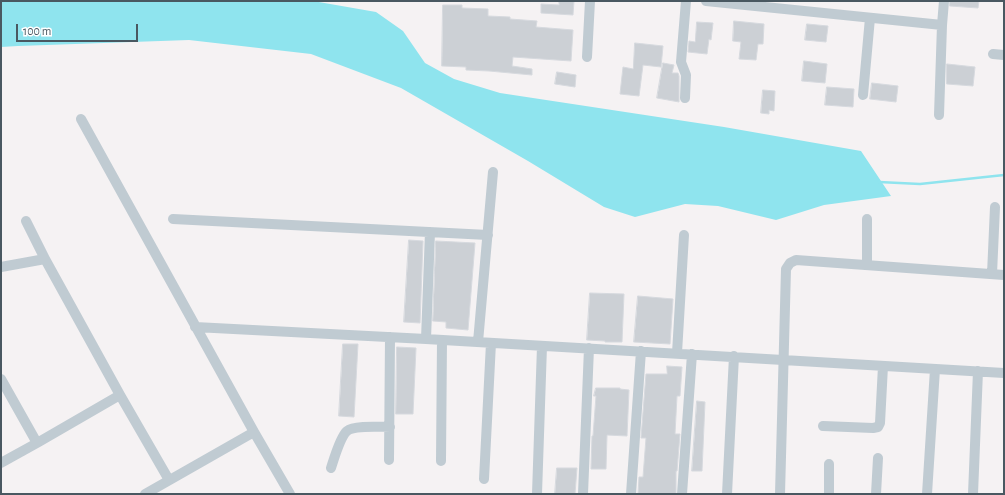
<!DOCTYPE html>
<html>
<head>
<meta charset="utf-8">
<style>
  body { margin:0 }
  #map { position:relative; width:1005px; height:495px; overflow:hidden; background:#f5f2f3; font-family:"Alegreya Sans",sans-serif }
  canvas { display:block }
  .frame { position:absolute; inset:0; border:2px solid #495861; pointer-events:none }
  .scale { position:absolute; left:16px; top:24px; width:122px; height:18px; box-sizing:border-box; border:2px solid #495861; border-top:0; padding-left:5px; font-size:12px; line-height:14px; white-space:nowrap; color:#495861; -webkit-text-stroke:3px #fff; paint-order:stroke }
</style>
</head>
<body>
<div id="map">
<canvas width="1005" height="495"></canvas>
<div class="frame"></div>
<div class="scale">100 m</div>
</div>
<script>
const c = document.querySelector('canvas').getContext('2d');
c.lineJoin = 'round';
function fillPath(path, color) { c.fillStyle = color; c.fill(path, 'evenodd'); }
function strokePath(path, color, width, dash) { c.strokeStyle = color; c.lineWidth = width; c.lineCap = dash ? 'butt' : 'round'; c.setLineDash(dash || []); c.stroke(path); }
const water = new Path2D(`
  M1,1h312l63,11 27,19 22,32 29,16 46,14 224,34 137,24 30,45 -67,9 -48,15 -58,-14 -33,-2 -50,13 -31,-10 -76,-46 -127,-73 -90,-34 -122,-14 -171,6 -17,1z`);
const stream = new Path2D(`
  M879,182l41,2 84,-9`);
const building = new Path2D(`
  M559,1h15l-1,14 -32,-2v-9l18,1z
  M950,1h29l-1,7 -28,-2z
  M443,5h19v3l26,1v7l22,1v2l27,2 -1,6 37,3 -2,31 -58,-4 -1,9 20,3v6l-43,-4 -23,-1v-3l-24,-1z
  M734,21l30,3 -1,20h-5l-2,16 -17,-1 2,-17 -8,-1z
  M697,22l16,1 -2,17 -2,-1 -2,15 -19,-2 1,-11 6,1z
  M807,24l21,2 -2,16 -21,-2z
  M635,43l28,3 -2,21 -18,-2 -4,31 -19,-2 3,-27 10,2z
  M804,61l23,3 -2,19 -23,-2z
  M663,63l11,2 -2,8h6l1,3v26l-22,-4z
  M947,64l28,3 -2,19 -26,-2z
  M557,72l19,3 -1,12 -20,-3z
  M872,83l26,3 -2,16 -26,-3z
  M827,87l27,2 -1,18 -28,-2z
  M763,90l12,1 -1,20 -5,-1v4l-8,-1z
  M409,240l14,1 -3,82 -16,-1z
  M436,241l39,2 -7,87 -22,-2v-6l-13,-1z
  M590,293l34,1 -2,48h-17v-1l-18,-1z
  M638,296l35,3 -3,45 -36,-2z
  M343,344h15l-4,73 -15,-1z
  M397,347l19,1 -3,66h-17z
  M667,366l15,1 -2,29h-3l-2,38h5l-3,37h-1v23h-38l1,-17h4l3,-39h-5l5,-64h21z
  M596,388h24v1l9,1 -2,46 -20,-1 -1,34h-15l1,-33h1l3,-40h-2z
  M697,401l8,1 -3,69h-10z
  M557,468h20l-2,26h-20z`);
const minor = new Path2D(`
  M706,1l236,24
  M993,54l11,1
  M587,57l3,-56
  M863,95l7,-77
  M685,98l1,-23 -5,-13 5,-61
  M939,115l3,-90 2,-24
  M81,119l173,313 36,62
  M173,219l315,16
  M26,221l19,38
  M867,265v-46
  M1,267l44,-8 75,136 49,85
  M992,274l3,-67
  M195,327l231,12 578,34
  M426,339l4,-107
  M478,342l15,-170
  M677,353l7,-118
  M1,379l36,64 83,-48
  M823,426l50,2 5,-1 2,-4 3,-57
  M389,460l1,-123
  M441,461l1,-121
  M1,463l36,-20
  M331,468c3,-9 9,-31 16,-37 7,-6 33,-4 43,-4
  M484,479l7,-136
  M145,494l109,-62
  M537,494l5,-148
  M583,494l6,-146
  M631,494l10,-143
  M682,494l10,-140
  M727,494l7,-138
  M780,494l6,-225 4,-6 6,-3 208,15
  M829,494v-30
  M876,494l2,-36
  M927,494l8,-125
  M973,494l5,-123`);
fillPath(water, '#8fe4ee');
strokePath(stream, '#8fe4ee', 2.5);
fillPath(building, '#ccd0d5');
strokePath(building, '#d6d9de', 1);
strokePath(minor, '#c0cbd2', 10);
</script>
</body>
</html>
